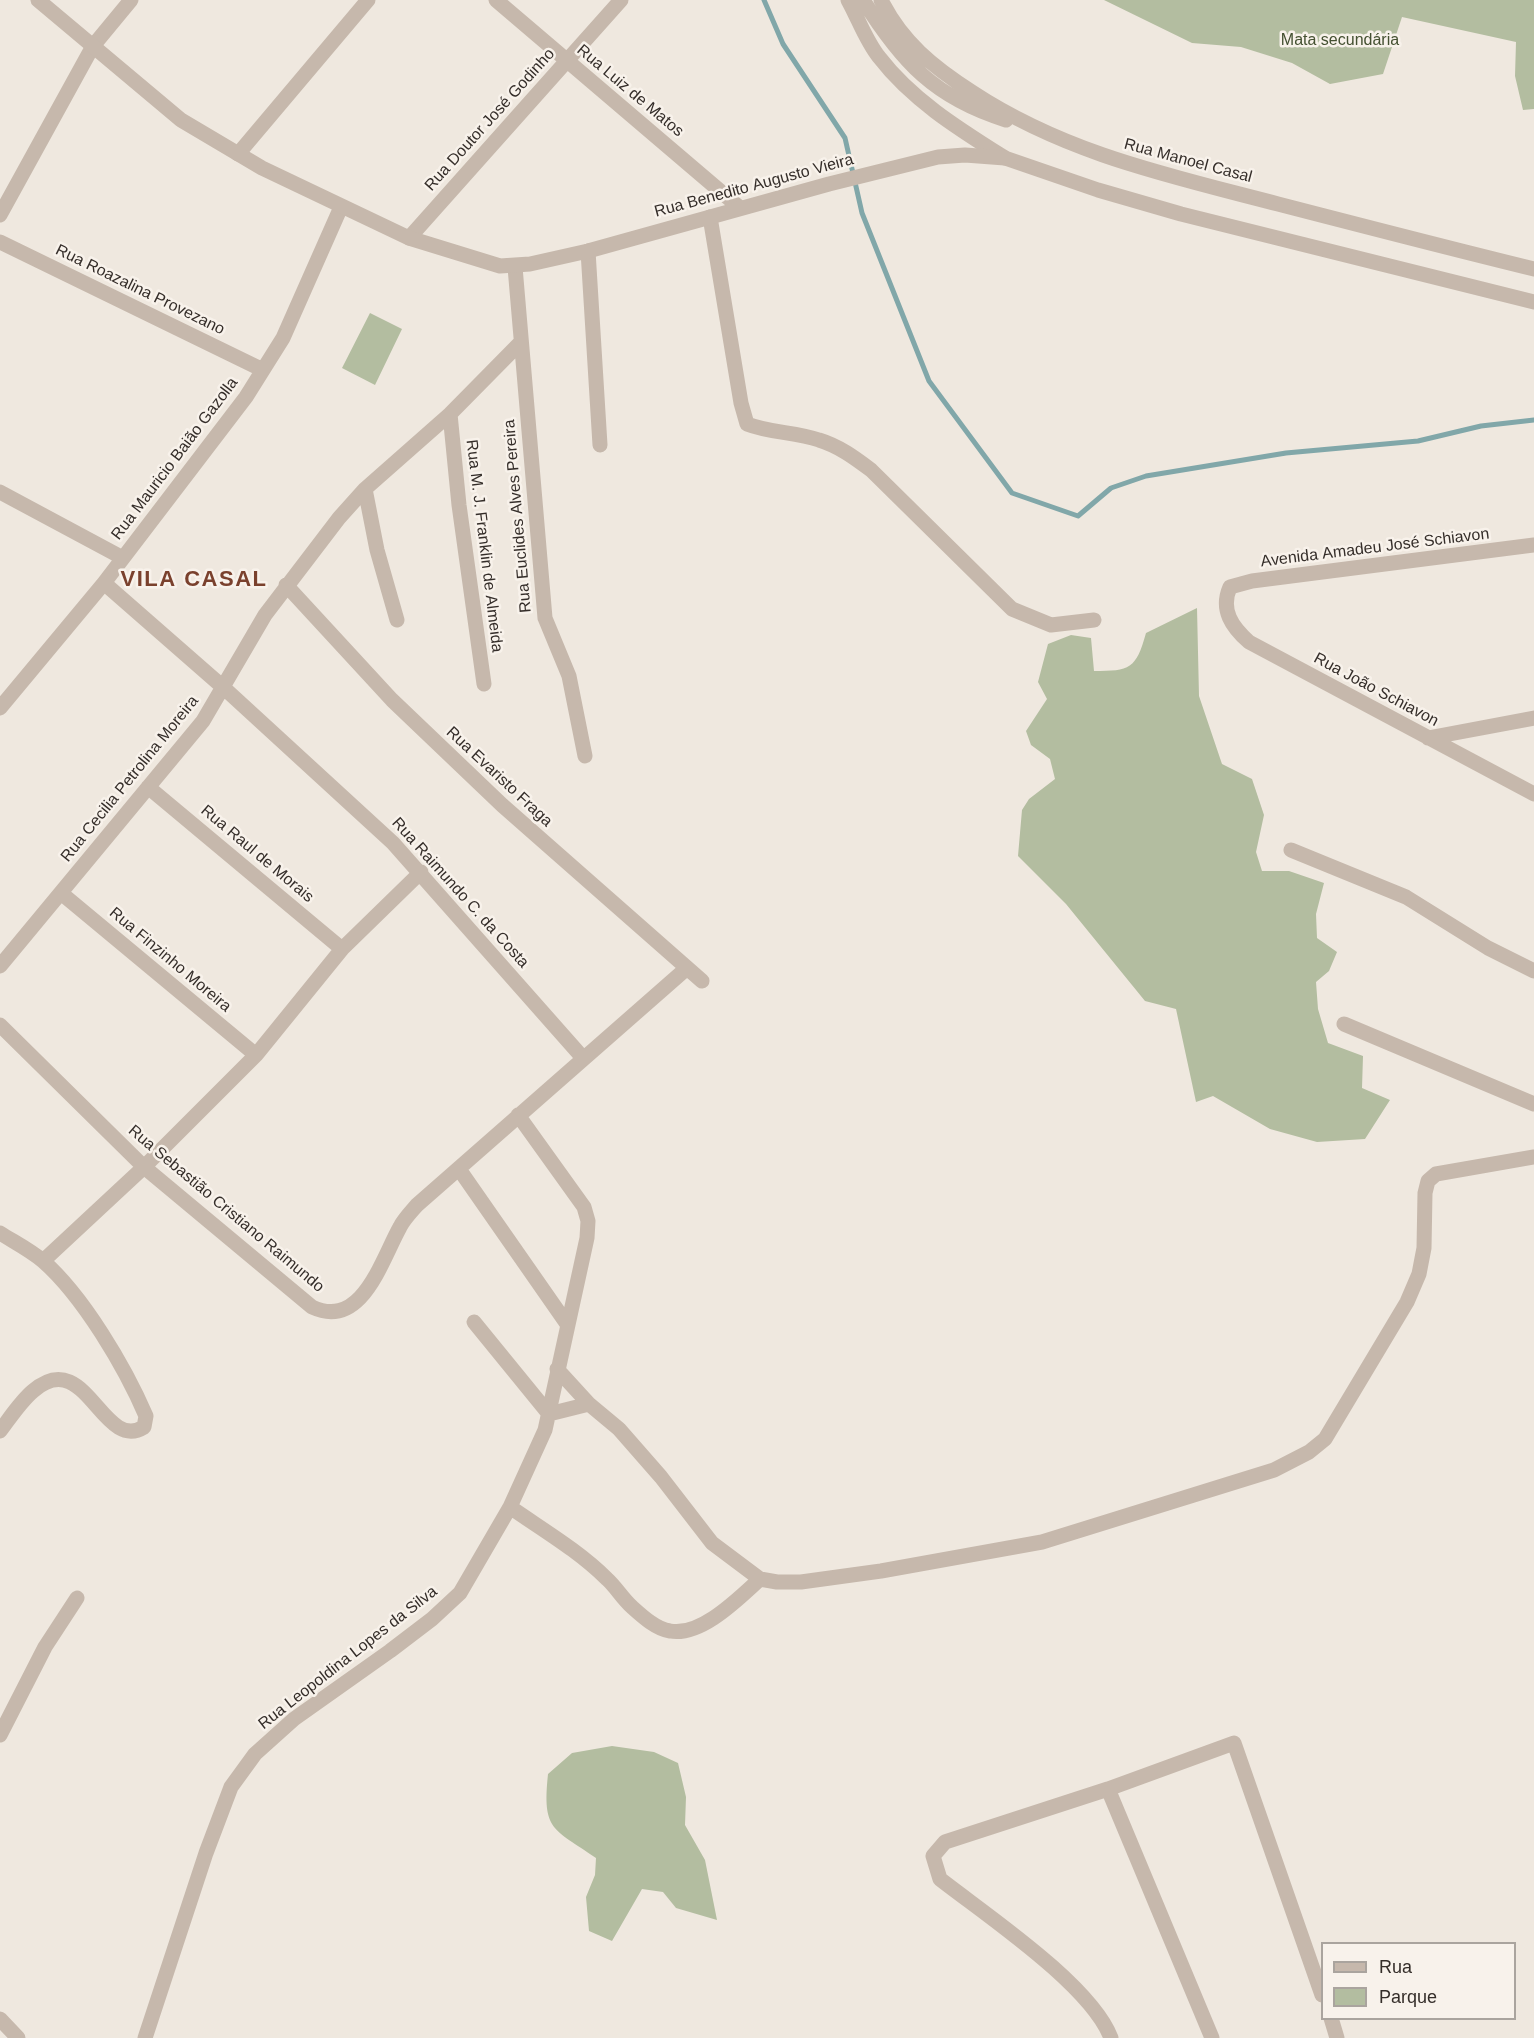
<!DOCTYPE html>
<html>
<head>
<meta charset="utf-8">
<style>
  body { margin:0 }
  #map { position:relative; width:1534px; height:2038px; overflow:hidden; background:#efe8df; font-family:Arial,sans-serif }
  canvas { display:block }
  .legend { position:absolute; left:1321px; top:1942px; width:195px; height:78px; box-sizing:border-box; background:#f8f2eb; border:2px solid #aaa49e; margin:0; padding:8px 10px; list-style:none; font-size:18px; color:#352e2a }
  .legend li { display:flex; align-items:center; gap:12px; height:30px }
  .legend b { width:30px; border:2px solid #aaa49e }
</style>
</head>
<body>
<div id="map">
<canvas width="1534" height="2038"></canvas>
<ul class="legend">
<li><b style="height:8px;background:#c6b8ac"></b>Rua</li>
<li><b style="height:16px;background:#b3bda0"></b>Parque</li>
</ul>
</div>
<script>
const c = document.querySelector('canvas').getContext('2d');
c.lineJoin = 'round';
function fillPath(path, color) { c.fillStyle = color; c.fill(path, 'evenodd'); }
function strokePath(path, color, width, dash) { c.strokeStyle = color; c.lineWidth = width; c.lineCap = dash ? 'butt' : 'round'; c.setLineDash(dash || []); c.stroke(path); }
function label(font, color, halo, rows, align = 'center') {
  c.font = font + ' Arial,sans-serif'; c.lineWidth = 5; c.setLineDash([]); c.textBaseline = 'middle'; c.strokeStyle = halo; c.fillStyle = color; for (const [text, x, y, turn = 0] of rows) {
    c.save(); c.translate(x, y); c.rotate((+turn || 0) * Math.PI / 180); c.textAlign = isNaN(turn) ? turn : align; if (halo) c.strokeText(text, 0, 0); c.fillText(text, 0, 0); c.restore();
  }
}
const green = new Path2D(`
  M1104,0h430v109l-11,1 -8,-34 1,-34 -114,-25 -19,57 -53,10 -38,-21 -51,-16 -49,-4z
  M370,313l32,16 -27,56 -33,-17z
  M1197,608l2,88 23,68 30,15 12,36 -8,37 6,19h27l35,12 -8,31 1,24 20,14 -8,19 -13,11 2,27 10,34 35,13 -1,32 28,12 -25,39 -48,3 -47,-13 -57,-33 -17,6 -20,-93 -31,-8 -79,-97 -48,-48 4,-46 7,-11 26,-20 -5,-20 -19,-14 -5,-14 21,-32 -9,-17 10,-38 23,-9 20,3 3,33c36,0 42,-2 52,-38z
  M612,1746l42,6 24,11 8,34 -1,28 20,35 12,60 -41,-12 -13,-16 -21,-3 -30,52 -23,-10 -3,-34 9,-22 1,-17c-43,-30 -54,-27 -48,-84l24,-21z`);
const stream = new Path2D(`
  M764,0l19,44 62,94 17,75 67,168 83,112 66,23 33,-28 35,-12 140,-23 132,-12 63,-15 53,-6`);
const minor = new Path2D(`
  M496,0l244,208
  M848,0c10,18 18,41 31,57 33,43 80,72 126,101
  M863,0c39,62 72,98 143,120
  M881,0c21,42 52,67 91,92 94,62 199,84 306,112 85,22 170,44 256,65
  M238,154l130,-154
  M0,215l93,-169 38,-46
  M710,217l31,186 6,21c23,9 48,8 72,16 20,6 36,18 52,30l141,139 39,16 43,-5
  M409,238l212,-238
  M0,242l263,128
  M588,251l12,194
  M515,267l30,351 24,58 16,80
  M450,414l9,91 25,179
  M365,489l12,61 20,70
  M0,492l123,66
  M1534,545l-282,36 -22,6c-10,23 2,40 19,55l285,152
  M104,583l120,105 169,155 190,215
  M286,585l106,115 110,105 200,176
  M0,708l104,-125 142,-186 37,-59 58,-131
  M1428,738l106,-20
  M148,787l194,162
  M1291,850l115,47 82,51 46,23
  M61,893l195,162
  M0,966l203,-245 62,-106 74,-97 26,-29 85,-75 70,-71
  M1344,1024l190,80
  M0,1025l144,142 168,140c50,23 69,-46 88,-80 4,-8 11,-15 17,-22l270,-237
  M459,1169l108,155
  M0,1233c14,9 30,17 43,28 40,35 82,106 103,155l-2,11c-42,26 -58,-82 -111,-36 -13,11 -23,27 -33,40
  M43,1261l101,-94 112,-112 86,-106 79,-77
  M474,1322l75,92 40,-10
  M557,1369l32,35 30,25 42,48 51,66 48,36 17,3h24l80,-11 161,-29 232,-72 35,-18 16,-13 82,-137 12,-28 5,-26 1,-55 3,-12 8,-7 98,-17
  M510,1507c33,23 69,44 97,72 9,8 15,19 25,28 10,9 24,22 38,24 31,6 69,-33 90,-52
  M0,1735l45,-88 32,-49
  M1108,1789l104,249
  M1331,2018l6,20
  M0,2019l18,19
  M145,2038l61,-185 25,-66 24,-33 39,-35 96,-68 42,-32 28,-26 50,-86 35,-77 42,-192 1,-17 -4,-14 -66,-92
  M1111,2038c-20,-53 -125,-123 -171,-159l-7,-23 12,-14 163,-53 126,-46 88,252`);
const tertiary = new Path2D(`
  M38,0l143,120 81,48 147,70 91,28 30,-2 58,-13 241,-67 109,-27 27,-2 40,3 93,32 83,24 353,88`);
const parkNames = [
  ["Mata secundária",1340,41]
];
const streetNames = [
  ["Rua Luiz de Matos",630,91,40],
  ["Rua Doutor José Godinho",490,120,-48],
  ["Rua Manoel Casal",1188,161,15],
  ["Rua Benedito Augusto Vieira",754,186,-15],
  ["Rua Roazalina Provezano",140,290,26],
  ["Rua Mauricio Baião Gazolla",175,459,-53],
  ["Rua Euclides Alves Pereira",518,516,-95],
  ["Rua M. J. Franklin de Almeida",484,546,83],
  ["Avenida Amadeu José Schiavon",1375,548,-7],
  ["Rua João Schiavon",1376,690,28],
  ["Rua Evaristo Fraga",499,777,43],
  ["Rua Cecilia Petrolina Moreira",130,779,-51],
  ["Rua Raul de Morais",257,854,40],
  ["Rua Raimundo C. da Costa",460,893,48],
  ["Rua Finzinho Moreira",170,960,40],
  ["Rua Sebastião Cristiano Raimundo",226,1209,40],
  ["Rua Leopoldina Lopes da Silva",348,1658,-38]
];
const districtNames = [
  ["VILA CASAL",194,580]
];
fillPath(green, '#b3bda0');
strokePath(stream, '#81a7a9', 5);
strokePath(minor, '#c6b8ac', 15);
strokePath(tertiary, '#c6b8ac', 15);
label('16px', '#445031', '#f8f2eb', parkNames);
label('16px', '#352e2a', '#f8f2eb', streetNames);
c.letterSpacing = '1.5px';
label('bold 22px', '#7a412d', '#f8f2eb', districtNames);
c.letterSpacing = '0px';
</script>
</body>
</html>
